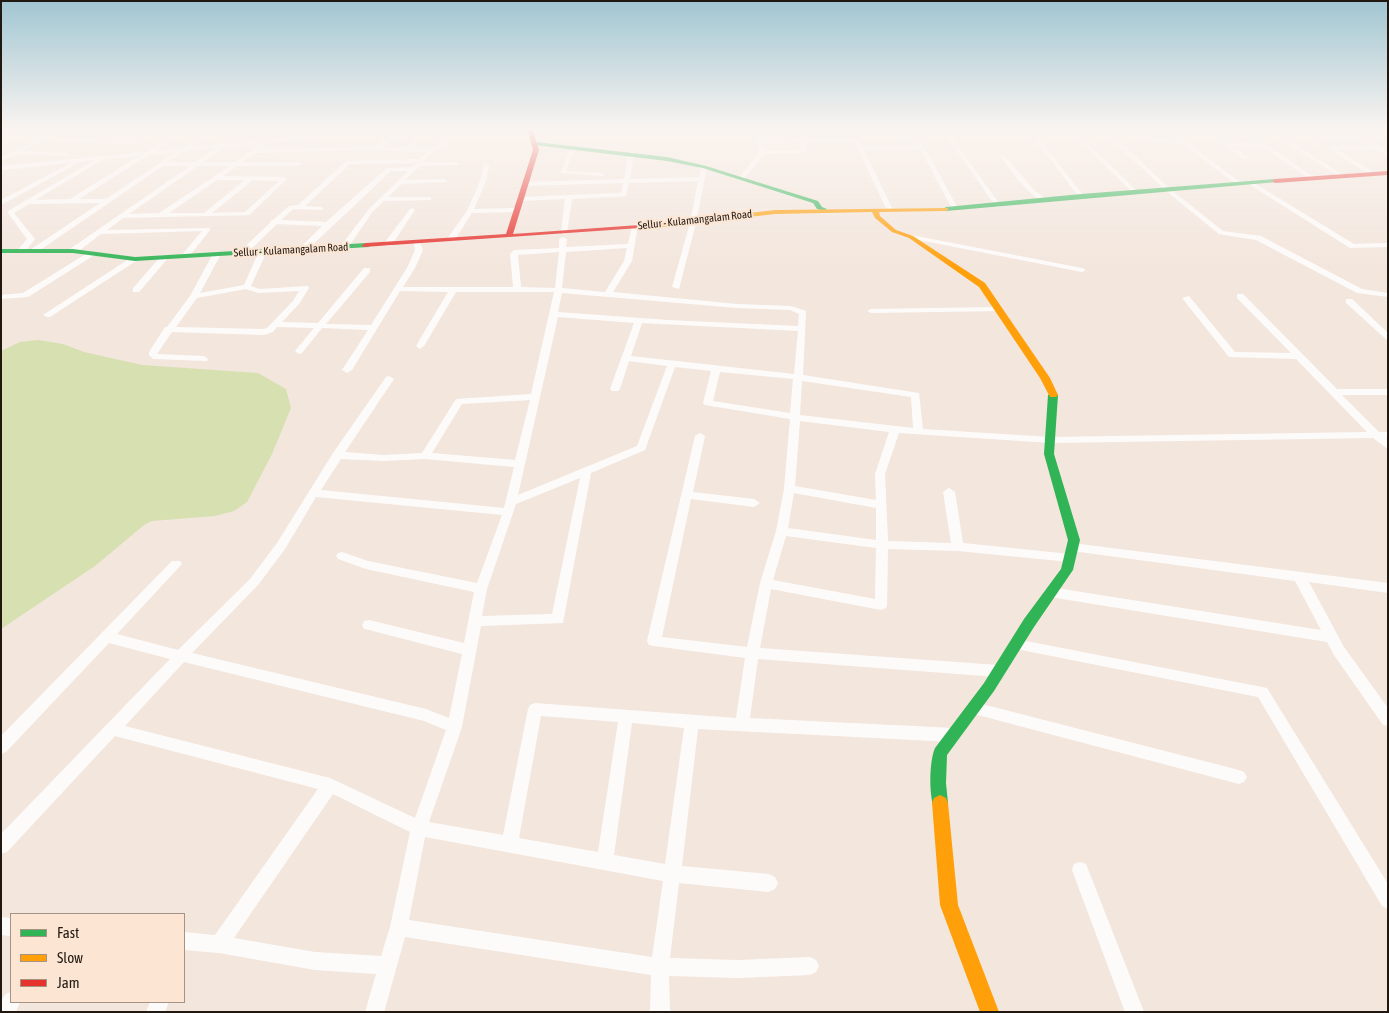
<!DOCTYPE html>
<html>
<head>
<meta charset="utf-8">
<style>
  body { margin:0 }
  #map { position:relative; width:1389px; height:1013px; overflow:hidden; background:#f3e6dd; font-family:"Asap Condensed",sans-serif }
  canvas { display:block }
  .frame { position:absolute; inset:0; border:2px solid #201811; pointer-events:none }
  .legend { position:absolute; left:10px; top:913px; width:175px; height:90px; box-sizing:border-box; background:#fde5d3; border:1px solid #a59385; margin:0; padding:6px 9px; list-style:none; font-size:15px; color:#201811 }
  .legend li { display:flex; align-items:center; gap:10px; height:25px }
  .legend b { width:25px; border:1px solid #a59385 }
</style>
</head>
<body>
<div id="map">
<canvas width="1389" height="1013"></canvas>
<div class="frame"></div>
<ul class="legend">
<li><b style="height:6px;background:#30b455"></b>Fast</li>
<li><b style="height:6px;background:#ff9f0a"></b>Slow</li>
<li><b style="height:6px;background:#e5322d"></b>Jam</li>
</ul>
</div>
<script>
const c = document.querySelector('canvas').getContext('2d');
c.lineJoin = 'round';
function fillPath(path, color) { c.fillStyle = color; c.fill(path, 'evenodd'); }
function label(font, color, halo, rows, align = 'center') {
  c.font = font + ' "Asap Condensed",sans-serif'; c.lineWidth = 4; c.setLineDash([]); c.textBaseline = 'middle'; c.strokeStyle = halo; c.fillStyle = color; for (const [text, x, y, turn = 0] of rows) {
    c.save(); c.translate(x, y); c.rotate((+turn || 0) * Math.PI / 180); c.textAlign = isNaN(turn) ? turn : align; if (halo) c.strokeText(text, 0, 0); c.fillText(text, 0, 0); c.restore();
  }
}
const water = new Path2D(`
  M38,340l25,4 21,8 58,13 116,8 28,16 5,19 -19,46 -25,48 -13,9 -19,5 -63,5 -8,4 -49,41 -94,63v-278l19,-9z`);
const street = new Path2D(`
  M32,128h7l-38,18v-4z
  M51,128l104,1 3,2 -3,2 -90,-3 -41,21 44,2 2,3 -53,-2 -16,7v-4l56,-27z
  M185,128h6l-35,23 26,-3 30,-20h6l-28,19 195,-19h18l-20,19h23l17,-19h6l-17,20c24,0 26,0 39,-20h4l-1,3h76l3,2 -3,2h-78l-8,12 -10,4 -11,11h33l2,1v2l-38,1 -15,14 39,-1 3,2 -1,1 -44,2 -14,13h41l2,1v2l-47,1 -11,10 -26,38h-3l-4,-2 29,-38 39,-38h-17l-84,79 -7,-2 22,-22 -45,-2 -32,31 -7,-2 32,-30v-2l3,-1 16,-14 9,-1 48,-44 73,-2 8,-7 -55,-2 -116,3 -14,9h57l3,2 -3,2h-62l-14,10 61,1 3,2 -38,36 -126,3 -16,12 103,-2v2l-22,28 -7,-2 21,-25 -101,3 -25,19h-6v-4l120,-83h-27l-126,86 -7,-2 70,-47 -71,1 -15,9 21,26 -11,14h-6l-1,-2 10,-12 -19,-26v-2l87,-51 -15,2 -79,43v-5l70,-37 -70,7v-4l145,-14zM395,130l-19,16 -115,3 10,-7zM262,143l-27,19h-32l22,-15zM216,148l-21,14h-27l17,-11zM176,152l-70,47h-27l70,-44zM139,156l-69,43 -35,1 69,-41zM416,163l-5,4 -24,1 -61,54 -45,-2 12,-11 30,1v-2l-2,-1 -16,-1 45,-42zM198,166h32l-71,47 -30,1zM217,180h28l-41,33h-35zM253,180l26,1 -34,31 -33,1z
  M887,128h5l5,7 17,2 11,10 33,62 -1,1 -5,-1 -31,-59h-57l29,60 -3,2 -3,-2 -32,-67h-49l1,7 -5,3 -38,1 -20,25 -5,-1 20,-26 -2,-21 94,-2 2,3 -93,2 3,6 93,-1 6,7h56l-8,-6 -17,-2zM800,143l1,6 -2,1h-34l-2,-6z
  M941,128h4l56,78 -1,1h-4z
  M1026,128h5l52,67v2h-4z
  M1067,128h5l65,63v2h-4z
  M1100,128h6l63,60 54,43 38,5 101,53 26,4v4l-31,-4 -101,-53 -37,-6 -54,-44z
  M1133,128h6l14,11 25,1 -15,-12h6l72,55 -5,1 -53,-40 -33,-2z
  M1201,128h6l20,14h29l-20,-14h6l73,50 -5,1 -49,-33h-29l16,12 -5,1z
  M1263,128h6l76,48 -5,1z
  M1295,128h6l19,16v2h-4z
  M1310,128h6l11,6 27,2 -12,-8h6l40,23v5l-11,-6h-40l39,24 -5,1 -44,-27 3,-2h41l-11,-7 -27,-1 1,3h-4z
  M60,139l76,1 3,2 -3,2 -78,-2z
  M572,148l3,2 -9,21 36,2 3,2 -1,1 -43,-3 8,-23z
  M631,152l3,2 -4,25 69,-2 3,-11 5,1 -11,56 -17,66 -7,-2 18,-64 8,-42 -69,2 -3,13 -54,3 -5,33 -3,2 -3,-2 4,-33 -46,2 -3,-2 3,-2 102,-4 2,-10 -99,3 -3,-2 3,-2 100,-3 4,-25z
  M1001,156h4l30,35 12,8v2c-15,1 -37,-32 -46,-43z
  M484,164l5,1 -3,16 -12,28 42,-1 3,2 -3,2 -44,1 -18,28h-6l-1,-2 20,-28 13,-30z
  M1249,180l105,64 34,-1v4l-38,1 -103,-65 -1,-1z
  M412,208l3,2 -24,36h-6v-4l25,-33z
  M635,224l3,2 -6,35 -19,31 124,12 54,2 15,5 -3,64 116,18 4,36 128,8 316,-5 -71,-73 -67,-2 -47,-59 7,-2 46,56 56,1 -54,-55v-4h6l94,95h51v6h-46l37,37h9v6h-3l3,2v9l-15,-11 -322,5 -152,-10 -14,41 3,67 63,2 -8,-51 6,-4 6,4 8,51 107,11 4,1 2,3 -2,3 -4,1 -112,-11 -70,-2 -1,56 -1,3 -5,2 -110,-21 -11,59 238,17 5,2 2,4 -2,4 -5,2 -240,-18 -8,59 203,10 5,2 2,5 -2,5 -5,2 -255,-13 -16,137 87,8 6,3 3,6 -3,6 -6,3 -90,-9 -9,75 68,2 72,-3 6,3 3,6 -3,6 -6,3 -72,3 -69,-2 1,36h-20l1,-37 -246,-38 -21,75h-19l11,-38 -61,-4 -96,-17 -35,-3v-18l31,3 103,-146 -203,-53 -108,116 -6,2v-20l169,-175 -61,-16 -103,109 -5,2v-18l171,-175h8l2,3 -65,70 61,16 72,-71 27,-36 56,-90 53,-76 3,-1 5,3 -49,73 38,3 39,-2 34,-54 75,-5 23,-102h-98l-32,54 -4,3 -4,-3 32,-54 -48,-1 -48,79 -5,3 -5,-3 26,-40 -46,-2 -20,25 -3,1 -4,-3 19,-23 -37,-1 -4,5 -9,3 -92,-3 -15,22 47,2 4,3 -1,2 -54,-2 -4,-4v-3l16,-25h2l23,-31 24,-44 7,2 -21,39 44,-8 15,-34 4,-2 4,2 -16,35 8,3 49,-3 1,2 -10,16 -17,18 36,1 46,-55h6v4l-44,52 45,1 36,-57 8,-18 -2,-10h6l4,10 -8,18 -12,19h110l-3,-33 4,-4 45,-2v-9l4,-2 4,2 -1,8 62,-3 4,-18zM627,248l-3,13 -19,31 -43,-4 4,-36zM559,252l-4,36 -34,-1 -3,-32zM246,289l12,4 41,-2 -6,10 -26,27 -4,1 -87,-2 21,-29zM562,293l175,15 53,2 9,4 -1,12 -130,-6 -110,-8zM558,317l76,6 -24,66 2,2h6l2,-2 9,-28 38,5 -30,80 -119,49zM642,323l156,8 -4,43 -163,-18zM675,367l36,4 -8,32 2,2 85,14 -6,70 -8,42 -16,52 -13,64 -85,-10 29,-138 63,8 6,-4 -6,-4 -61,-7 12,-56 -5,-3 -5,3 -48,205 2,4 5,1 91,12 -9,60 -201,-15 -5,2 -2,4 -25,126 -74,-13 33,-95 19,-101 82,-3 28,-150 54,-23zM720,372l73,7 -3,34 -77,-12zM802,381l109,16 2,31 -113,-13zM530,400l-15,60 -83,-7 30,-49zM800,421l89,11 -14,42 1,26 -81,-14zM341,459l42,2 42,-2 89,8 -10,41 -183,-18zM580,478l-28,136 -70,2 5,-27 29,-85zM794,493l82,15v32l-88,-12zM316,497l186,18 -25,68 -109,-22 -26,-9 -4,1 -2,3 2,3 28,10 108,23 -10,51 -95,-23 -5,1 -2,4 2,4 5,1 93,24 -13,64 -23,-9 -234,-56 66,-68 27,-36zM786,536l90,12 -1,51 -102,-19zM184,662l240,59 22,9 -31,88 -85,-40 -205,-52zM541,716l77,6 -20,130 -79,-14zM632,723l52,5 -19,136 -51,-9zM333,794l77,38 -20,95 -9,29 -66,-4 -81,-14zM425,837l238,44 -11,76 -243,-37z
  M911,235l171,33 4,2 -4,2 -173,-34v-2z
  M89,252l7,2 -68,43 -27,2v-4l22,-2z
  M162,255l7,2 -30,35h-6v-4z
  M132,257l7,2 -89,58h-3l-4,-2z
  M1346,299h6l36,34v8l-42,-38z
  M999,307l4,2 -1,2 -131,2 -4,-2 4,-2z
  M1072,543l316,40v10l-79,-11 35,65 44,61v18l-5,-1 -49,-70 -7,-13 -277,-45 -4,-2 -2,-3 2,-3 4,-2 271,43 -26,-49 -223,-30 -4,-1 -2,-3 2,-3z
  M1016,639l251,49 121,196v25l-6,-3 -124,-209 -242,-48 -5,-1 -2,-4 2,-4z
  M974,702l265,68 5,2 3,5 -3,5 -5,2 -265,-70 -5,-2 -2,-4 2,-4z
  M1080,862l6,2 58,148h-19l-53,-142 2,-6z
  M1,917l10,1v18l-10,-1z
  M11,992v10h9l-4,10h-15c0,-11 0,-17 10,-20z
  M150,1002h19l-4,10h-19z`);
const fast = new Path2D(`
  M536,142l131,15 39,9 112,35 4,6 5,2 -3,2 -7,-2 -4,-6 -110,-35 -36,-7 -133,-16z
  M1275,179l3,2 -1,1 -331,29 -3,-2 3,-2 135,-13z
  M366,243l4,2 -1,2 -234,14 -62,-8h-72v-4h72l62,8z
  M1053,392l5,3 -4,59 26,86 -7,30 -39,57 -40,64 -47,64 -1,28 2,20 -2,5 -6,3 -6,-3c-5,-13 -5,-46 1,-60l49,-65 40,-64 37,-50 7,-29 -24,-86 4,-59z`);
const slow = new Path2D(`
  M948,208v2l-2,1 -67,1 1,4 16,14 17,6 72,47 65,95 8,17 -2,2h-6l-10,-19 -61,-91 -70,-49 -17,-6 -17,-14 -3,-6 -97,2 -122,14 -3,-2 3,-2 122,-14z
  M940,795l6,3 2,5 10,102 41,107h-19l-40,-107 -8,-102 2,-5z`);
const jam = new Path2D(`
  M527,128h5l7,22 -26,84 140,-10 2,1v2l-292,20 -1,-2 4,-2 140,-9 27,-84z
  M1388,171v4l-113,8 -3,-2 3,-2z`);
const farStreetnames = [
  ["Sellur - Kulamangalam Road",695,220,-6],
  ["Sellur - Kulamangalam Road",291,250,-3]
];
fillPath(water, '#d6e0b0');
fillPath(street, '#fdfbfa');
fillPath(fast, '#30b455');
fillPath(slow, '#ff9f0a');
fillPath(jam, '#e5322d');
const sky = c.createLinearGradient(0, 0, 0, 269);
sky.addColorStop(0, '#a1c6d2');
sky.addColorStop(0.48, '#faf4f0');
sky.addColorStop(1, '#faf4f000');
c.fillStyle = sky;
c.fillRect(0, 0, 1389, 269);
label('11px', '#201811', '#fde5d3', farStreetnames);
</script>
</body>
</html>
